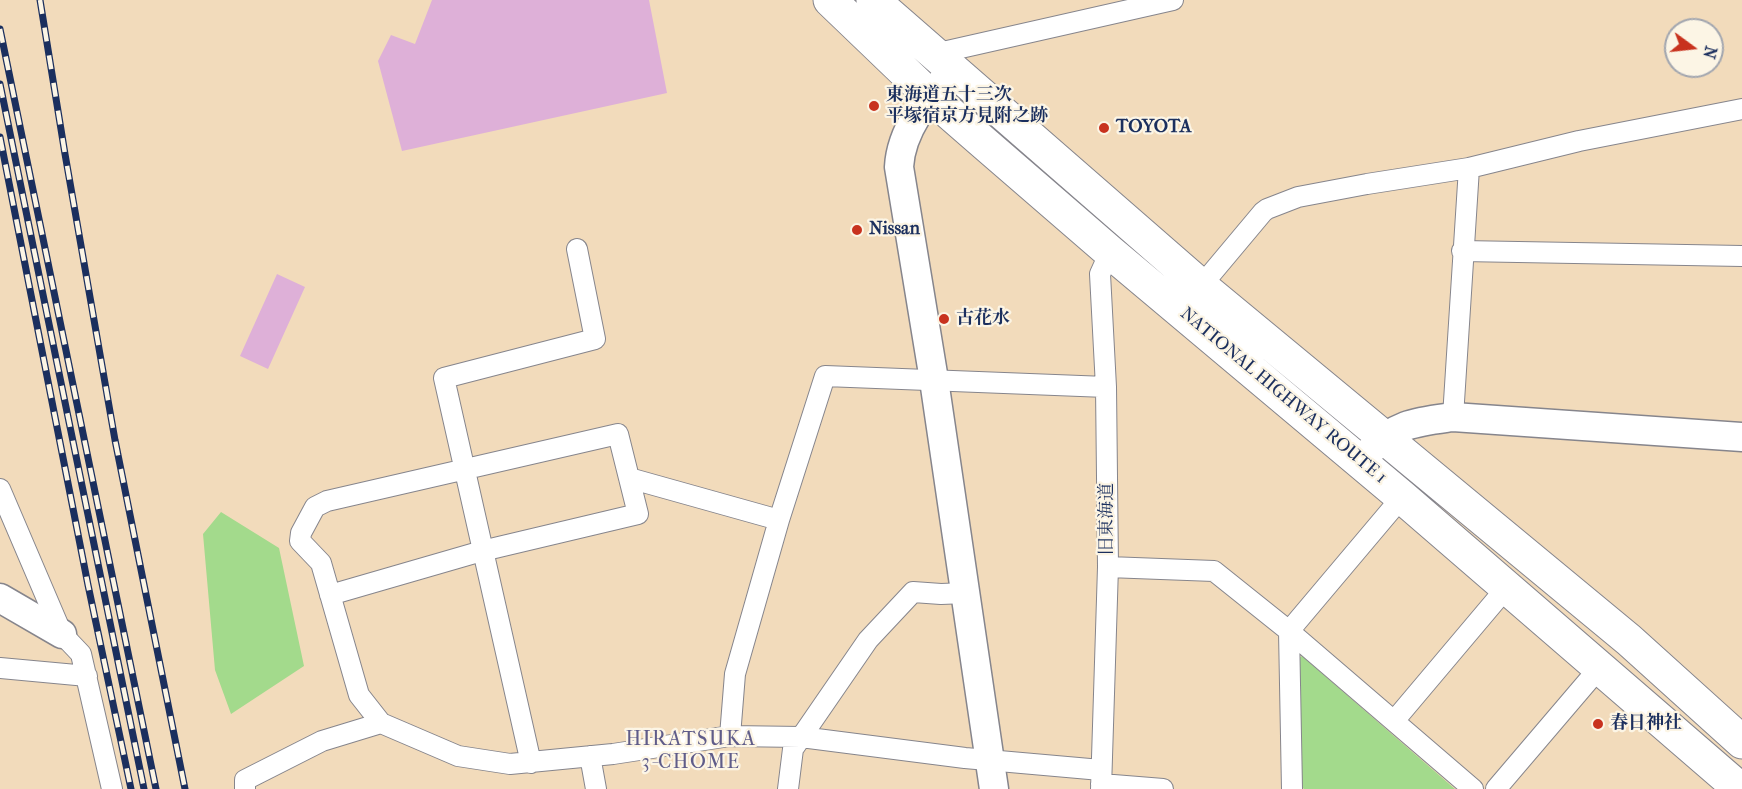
<!DOCTYPE html>
<html>
<head>
<meta charset="utf-8">
<style>
  body { margin:0 }
  #map { position:relative; width:1742px; height:789px; overflow:hidden; background:#f2dbbb; font-family:"IM FELL French Canon",serif }
  canvas { display:block }
  .north { position:absolute; left:1664px; top:18px; width:60px; height:60px; box-sizing:border-box; background:#fcf5e5; border:2px solid #a2a6af; border-radius:50%; rotate:105deg; font-size:16px; font-weight:700; line-height:24px; text-align:center; color:#1b2f5e }
  .north::after { content:''; display:block; margin:auto; width:21px; height:27px; background:#c8321e; clip-path:polygon(50% 0,100% 100%,50% 72%,0 100%) }
</style>
</head>
<body>
<div id="map">
<canvas width="1742" height="789"></canvas>
<div class="north">N</div>
</div>
<script>
const c = document.querySelector('canvas').getContext('2d');
c.lineJoin = 'round';
function fillPath(path, color) { c.fillStyle = color; c.fill(path, 'evenodd'); }
function strokePath(path, color, width, dash) { c.strokeStyle = color; c.lineWidth = width; c.lineCap = dash ? 'butt' : 'round'; c.setLineDash(dash || []); c.stroke(path); }
function label(font, color, halo, rows, align = 'center') {
  c.font = font + ' "IM FELL French Canon","Noto Serif JP",serif'; c.lineWidth = 4.5; c.setLineDash([]); c.textBaseline = 'middle'; c.strokeStyle = halo; c.fillStyle = color; for (const [text, x, y, turn = 0] of rows) {
    c.save(); c.translate(x, y); c.rotate((+turn || 0) * Math.PI / 180); c.textAlign = isNaN(turn) ? turn : align; if (halo) c.strokeText(text, 0, 0); c.fillText(text, 0, 0); c.restore();
  }
}
const green = new Path2D(`
  M221,512l58,36 25,118 -73,48 -16,-44 -12,-136z
  M1302,656l153,133h-151l-2,-2 -5,-128z`);
const building = new Path2D(`
  M432,0h217l18,93 -265,58 -24,-90 13,-26 24,9z
  M277,274l28,13 -37,82 -28,-13z`);
const street = new Path2D(`
  M934,54l239,-54
  M1462,251l280,5
  M1201,286l62,-74 4,-3 31,-12 69,-13 102,-16 110,-27 163,-32
  M1453,417l16,-249
  M629,478l150,42
  M0,489l62,145 19,20 31,135
  M1108,567l106,4 75,60 184,158
  M330,595l152,-44 156,-37 -20,-80 -291,67 -12,6 -14,26 -1,8 21,22 38,132 22,28
  M0,668l87,8
  M1394,721l113,-134
  M730,736l5,-62 44,-154 46,-144 281,11
  M590,756l6,33
  M531,763l-87,-385 151,-39 -18,-90
  M1101,784l62,5
  M245,789v-9l77,-39 59,-18 77,33 52,8 103,-10 117,-18 71,1 164,21 136,12
  M788,789l5,-40 75,-109 45,-48 28,2 25,-1
  M1101,789l7,-222 -2,-180 -6,-113 10,-22
  M1292,789l-3,-158 113,-134
  M1496,789l104,-122`);
const secondary = new Path2D(`
  M952,70c-24,28 -51,59 -53,97l35,213 60,409
  M1370,451c27,-28 46,-29 83,-34l289,20
  M0,598l62,36`);
const highway = new Path2D(`
  M830,0l100,96 54,47 126,109 292,245 338,292
  M873,0l328,286 428,354 113,102`);
const rail = new Path2D(`
  M40,0l25,154 50,286 70,349
  M0,29l156,760
  M0,84l144,705
  M0,137l88,448 43,204`);
const markers = [
  [874,106,6,"#c8321e"],
  [1104,128,6,"#c8321e"],
  [857,230,6,"#c8321e"],
  [944,319,6,"#c8321e"],
  [1598,724,6,"#c8321e"]
];
const poiNames = [
  ["東海道五十三次",886,96],
  ["平塚宿京方見附之跡",886,117],
  ["TOYOTA",1116,128],
  ["Nissan",869,230],
  ["古花水",956,319],
  ["春日神社",1610,724]
];
const streetNames = [
  ["NATIONAL HIGHWAY ROUTE 1",1283,396,40],
  ["旧東海道",1108,519,-90]
];
const neighbourhoodNames = [
  ["HIRATSUKA",691,740],
  ["3-CHOME",691,763]
];
fillPath(green, '#a3da8c');
fillPath(building, '#deb0d8');
strokePath(street, '#86858c', 22);
strokePath(secondary, '#86858c', 31);
strokePath(highway, '#86858c', 35);
strokePath(street, '#fff', 20);
strokePath(secondary, '#fff', 28);
strokePath(highway, '#fff', 33);
strokePath(rail, '#1b2f5e', 7);
strokePath(rail, '#fcf5e5', 4.5, [14]);
for (const [x, y, r, color] of markers) { const dot = new Path2D(); dot.arc(x, y, r, 0, 2 * Math.PI); c.fillStyle = color; c.fill(dot); strokePath(dot, '#fcf5e5', 2); }
label('bold 18px', '#1b2f5e', '#fcf5e5', poiNames, 'left');
label('18px', '#1b2f5e', '#fcf5e5', streetNames);
c.letterSpacing = '1.5px';
label('20px', '#5f5c89', '#fcf5e5', neighbourhoodNames);
c.letterSpacing = '0px';
</script>
</body>
</html>
